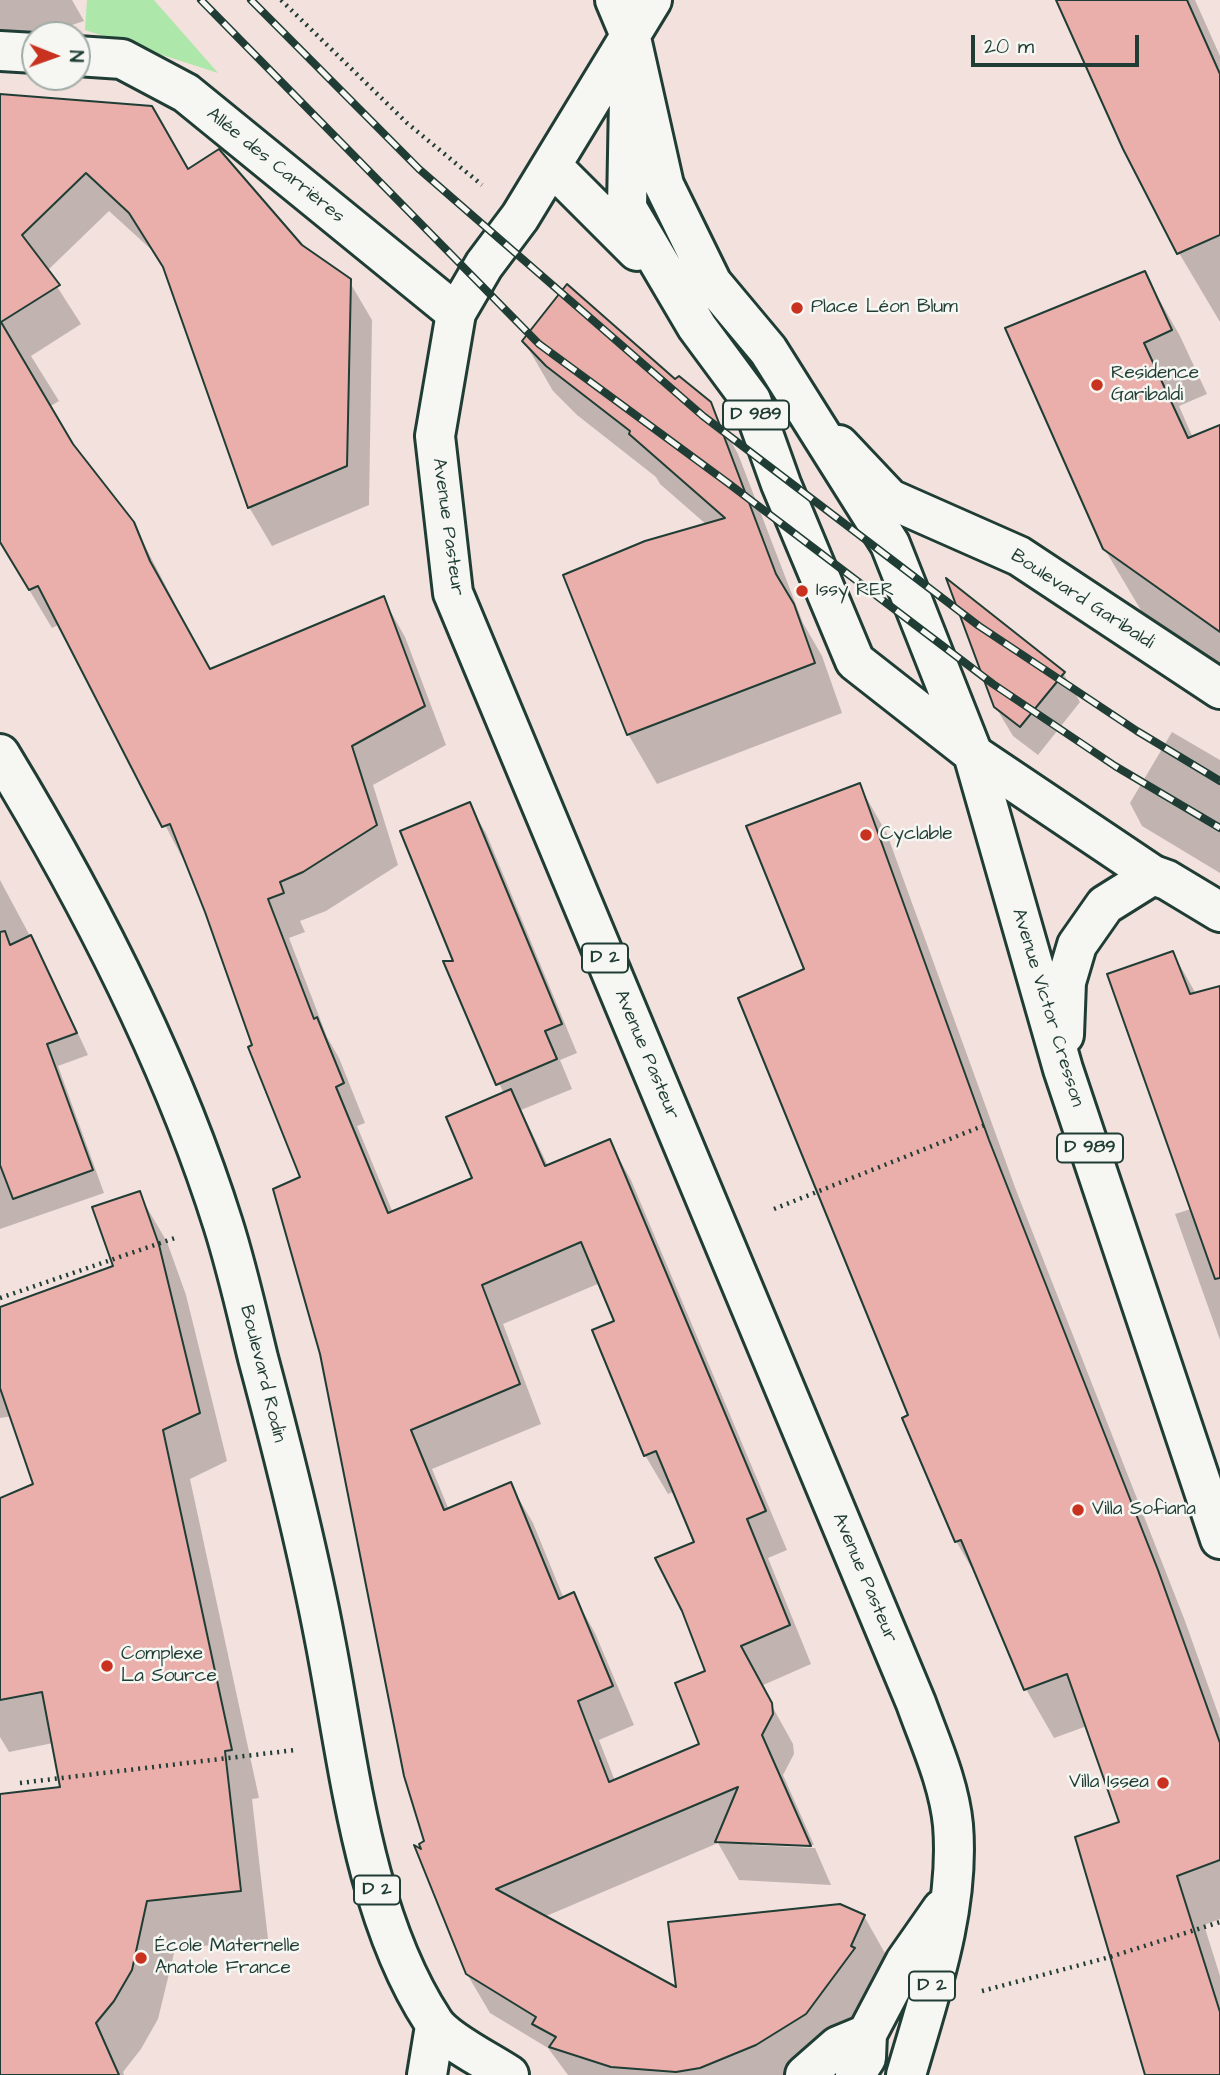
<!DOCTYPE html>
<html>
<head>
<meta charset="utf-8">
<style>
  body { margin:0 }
  #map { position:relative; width:1220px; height:2075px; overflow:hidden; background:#f2e1dd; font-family:"Architects Daughter",sans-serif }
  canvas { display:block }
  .north { position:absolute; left:21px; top:21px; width:70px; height:70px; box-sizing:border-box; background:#f6f6f2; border:2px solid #a0aca6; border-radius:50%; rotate:91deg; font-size:19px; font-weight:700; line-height:28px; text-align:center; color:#1f3d34 }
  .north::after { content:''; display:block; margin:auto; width:24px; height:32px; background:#c8321e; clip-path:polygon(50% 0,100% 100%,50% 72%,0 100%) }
  .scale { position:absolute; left:971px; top:35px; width:168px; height:32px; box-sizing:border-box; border:4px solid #1f3d34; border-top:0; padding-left:9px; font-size:21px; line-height:24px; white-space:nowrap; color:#1f3d34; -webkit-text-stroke:5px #f6f6f2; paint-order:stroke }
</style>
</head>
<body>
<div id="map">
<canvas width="1220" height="2075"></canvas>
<div class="north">N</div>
<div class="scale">20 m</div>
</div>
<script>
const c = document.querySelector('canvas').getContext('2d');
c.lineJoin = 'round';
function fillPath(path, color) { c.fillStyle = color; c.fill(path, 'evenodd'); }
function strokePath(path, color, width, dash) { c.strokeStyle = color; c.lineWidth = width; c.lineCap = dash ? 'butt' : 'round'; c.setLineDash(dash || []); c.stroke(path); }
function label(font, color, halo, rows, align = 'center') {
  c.font = font + ' "Architects Daughter",sans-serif'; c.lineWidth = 5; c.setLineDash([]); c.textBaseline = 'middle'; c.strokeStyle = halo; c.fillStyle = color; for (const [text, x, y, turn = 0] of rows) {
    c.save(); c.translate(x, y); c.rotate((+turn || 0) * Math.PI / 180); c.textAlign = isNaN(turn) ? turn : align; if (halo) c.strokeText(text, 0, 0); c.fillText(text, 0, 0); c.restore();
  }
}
const green = new Path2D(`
  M87,0h67l64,73 -133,-43z`);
const shadow = new Path2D(`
  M0,0h72l12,21 -12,4 11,20h-6v-10h-42l-35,8z
  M1058,0h137l25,56v266l-41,-69z
  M0,96l188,76 161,109 23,39 -3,185 -97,41 -23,-39 -81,-233 -14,-22 -45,-41 -62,60 34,53 -50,32 28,45 -10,6 23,38 61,78 77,148 173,-73 22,39 41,108 -73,40 25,80 -72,46 -26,10 5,11 -16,6 38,99 12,21 26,65 -8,3 36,87 82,-34 29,-85 -58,-131h9l14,-158 17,28 91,220 -17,7 12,29 -51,21 27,56 61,-25 22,39 156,370 -19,8 43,106 -50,22 32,58 1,10 -11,21 31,70 -62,-3v3l63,3 16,37 -92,-5 -21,-37 -174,74 135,73 185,-74 22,39 -13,28 3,5 -48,65 -33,22h-227l-20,-27 -58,-35 -23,-39 -42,-121 2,-11 -125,-664 -95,-267 -21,-46 -126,-241 -8,4 -52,-87zM600,1283l16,39 29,133 23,39 7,-3 21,52 11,129 -6,73 -86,36 -16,-41 35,-15 -39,-92 -22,-39 -9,5 -31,-76 -23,-39 -61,26 -17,-41 109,-45 -38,-100z
  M1144,273l36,63 27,58 -28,12 14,32h27v231l-78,-57 -38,-64z
  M524,341l151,41 34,21 29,51 65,169 19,33 20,57 -185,71 -29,-50 79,-209 -47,-41 -4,-7 -79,-62 -24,-24z
  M1063,673l17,29 -42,53 -25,-19 -18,-30z
  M1172,732l48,28v113l-78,-47 -12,-23z
  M859,785l28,49 129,356 169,431 35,98v200l-16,6 16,51v99h-74l-25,-252 -34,-97 -33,12 -28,-49 -42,-100 -28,-48 -45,-125 -105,-446z
  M0,880l52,97 36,78 -30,11 46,127 -104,36z
  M1173,953l23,41 24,-6v352l-45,-126 16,-5z
  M139,1194l28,48 19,53 41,166 -37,18 69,319 -7,1 16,140 -93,10 -17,70 -17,30 -18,23 1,3h-124v-279l62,-7 -9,-46 -44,9 -9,-15v-238l35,-14 -23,-69 -12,2v-110l115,-41z`);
const building = new Path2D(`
  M1056,0h131l33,74v161l-43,19 -54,-105z
  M0,94l152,12 36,63 31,-20 83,96 49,34 -4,187 -99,42 -85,-241 -34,-54 -43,-40 -64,62 38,50 -59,37 72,122 61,78 16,39 60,108 174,-73 41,110 -73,40 25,79 -74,47 -23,10 4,11 -16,6 46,120 3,-2 27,66 -8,4 52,126 84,-35 -26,-61 65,-28 34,77 65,-27 156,372 -19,8 43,106 -49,21 31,57 1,11 -11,21 49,111 -96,-4 23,-55 -242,102 180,98 -8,-65 172,-18 25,11 -14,31 4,2 -49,66 -50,31 -56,23 -24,4 -65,-5 -62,-20 7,-10 -24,-13 4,-7 -70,-43 -52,-129 7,4 -2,-5 5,-3 -20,-65 -84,-422 -47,-165 27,-12 -52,-130 4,-2 -47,-133 -35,-88 -8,3 -124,-241 -9,4 -29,-48zM581,1242l33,79 -22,9 52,126 12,-5 38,91 -39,16 27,53 23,60 -30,12 24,61 -90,38 -31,-81 35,-15 -39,-94 -15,7 -48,-117 -67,28 -33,-80 109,-46 -38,-99z
  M1145,271l27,59 -28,13 44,95 32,-13v207l-117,-83 -98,-221z
  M567,284l108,95 4,-3 32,26 65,172 18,30 21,59 -188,72 -64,-160 82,-34 80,-23 -96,-84 1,-3 -84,-65 -24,-25z
  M946,578l119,94 -45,55 -26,-20z
  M860,783l129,357 169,430 62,173v117l-43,16 43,136v63h-75l-70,-238 44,-15 -52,-148 -43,16 -63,-150 -6,2 -53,-124 6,-3 -170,-417 66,-29 -58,-143z
  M470,802l92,222 -17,7 12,28 -61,26 -53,-124h10l-53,-130z
  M5,931l5,14 21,-10 46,98 -30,11 46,126 -80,29 -13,-34v-233z
  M1173,951l17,43 30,-8v292l-5,1 -108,-305z
  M140,1191l19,54 41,168 -37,17 69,320 -7,1 16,140 -94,10 -15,69 -18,31 -18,22 23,52h-119v-281l60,-7 -18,-95 -42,8v-202l33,-14 -33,-96v-81l113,-41 -21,-59z`);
const path = new Path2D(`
  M281,0l126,123 75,62
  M774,1209l211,-84
  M0,1298l175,-60
  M20,1783l275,-33
  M982,1991l128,-34 110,-35`);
const street = new Path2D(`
  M0,51l35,2
  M77,56l45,3 64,34 270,220`);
const secondary = new Path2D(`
  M839,445l51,54 129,57 201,133
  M973,754l180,121 14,5 53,32`);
const primary = new Path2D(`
  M615,0l16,38 33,147 48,98 56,67 122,194 83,210 90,315 157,470
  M652,0l-132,217 -36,48 -28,48 -21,123 18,157 463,1110c14,39 33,80 37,122 7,85 -24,170 -47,250
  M629,99l-2,109 70,119 54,73 30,84 74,177 116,91
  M552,166l85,85
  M0,754c88,145 172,308 223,470 14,44 24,89 35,134 25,93 49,187 67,282 24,123 38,274 108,381 11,19 57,41 76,54
  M1064,1035l2,-53 11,-37 28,-40 48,-30
  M427,2075l8,-49
  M805,2075l33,-29 29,-12
  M855,2075l11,-17 1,-24 38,-72 37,-53`);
const rail = new Path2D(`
  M201,0l338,344 189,139 265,201 122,82 105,62
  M251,0l168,169 284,247 276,210 158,105 83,50`);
const markers = [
  [797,308,7,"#c8321e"],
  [1097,385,7,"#c8321e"],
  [802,591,7,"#c8321e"],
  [866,835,7,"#c8321e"],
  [1078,1510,7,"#c8321e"],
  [107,1666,7,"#c8321e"],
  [1163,1783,7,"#c8321e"],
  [141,1958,7,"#c8321e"]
];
const shields = [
  [756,415,66],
  [605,958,46],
  [1090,1148,66],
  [377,1890,46],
  [932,1986,46]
];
const shieldNames = [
  ["D 989",756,415],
  ["D 2",605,958],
  ["D 989",1090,1148],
  ["D 2",377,1890],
  ["D 2",932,1986]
];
const streetNames = [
  ["Allée des Carrières",275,166,39],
  ["Avenue Pasteur",447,527,82],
  ["Boulevard Garibaldi",1082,600,33],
  ["Avenue Victor Cresson",1047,1008,73],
  ["Avenue Pasteur",646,1055,67],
  ["Boulevard Rodin",262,1374,76],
  ["Avenue Pasteur",864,1578,67]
];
const poiNames = [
  ["Place Léon Blum",811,308],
  ["Residence",1111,374],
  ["Garibaldi",1111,396],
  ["Issy RER",816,591],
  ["Cyclable",880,835],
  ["Villa Sofiana",1092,1510],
  ["Complexe",121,1655],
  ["La Source",121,1677],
  ["Villa Issea",1149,1783,"right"],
  ["École Maternelle",155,1947],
  ["Anatole France",155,1969]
];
fillPath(green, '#aee7aa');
fillPath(shadow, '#0003');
fillPath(building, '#eaafab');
strokePath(building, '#1f3d34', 2);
strokePath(street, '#1f3d34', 44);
strokePath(secondary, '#1f3d34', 44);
strokePath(primary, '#1f3d34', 44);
strokePath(path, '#1f3d34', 4.5, [2, 5]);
strokePath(street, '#f6f6f2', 38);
strokePath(secondary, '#f6f6f2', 38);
strokePath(primary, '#f6f6f2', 38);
strokePath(rail, '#1f3d34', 8);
strokePath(rail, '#f6f6f2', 5, [16]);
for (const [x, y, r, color] of markers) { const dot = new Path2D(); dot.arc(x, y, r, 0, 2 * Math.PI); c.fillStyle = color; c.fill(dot); strokePath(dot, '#f6f6f2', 2.5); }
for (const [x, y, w] of shields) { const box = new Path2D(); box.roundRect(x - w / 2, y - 14.5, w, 29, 5); c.fillStyle = '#f6f6f2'; c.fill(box); strokePath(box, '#1f3d34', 2); }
label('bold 18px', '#1f3d34', null, shieldNames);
label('19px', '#1f3d34', '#f6f6f2', streetNames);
label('19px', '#1f3d34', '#f6f6f2', poiNames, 'left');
</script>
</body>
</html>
